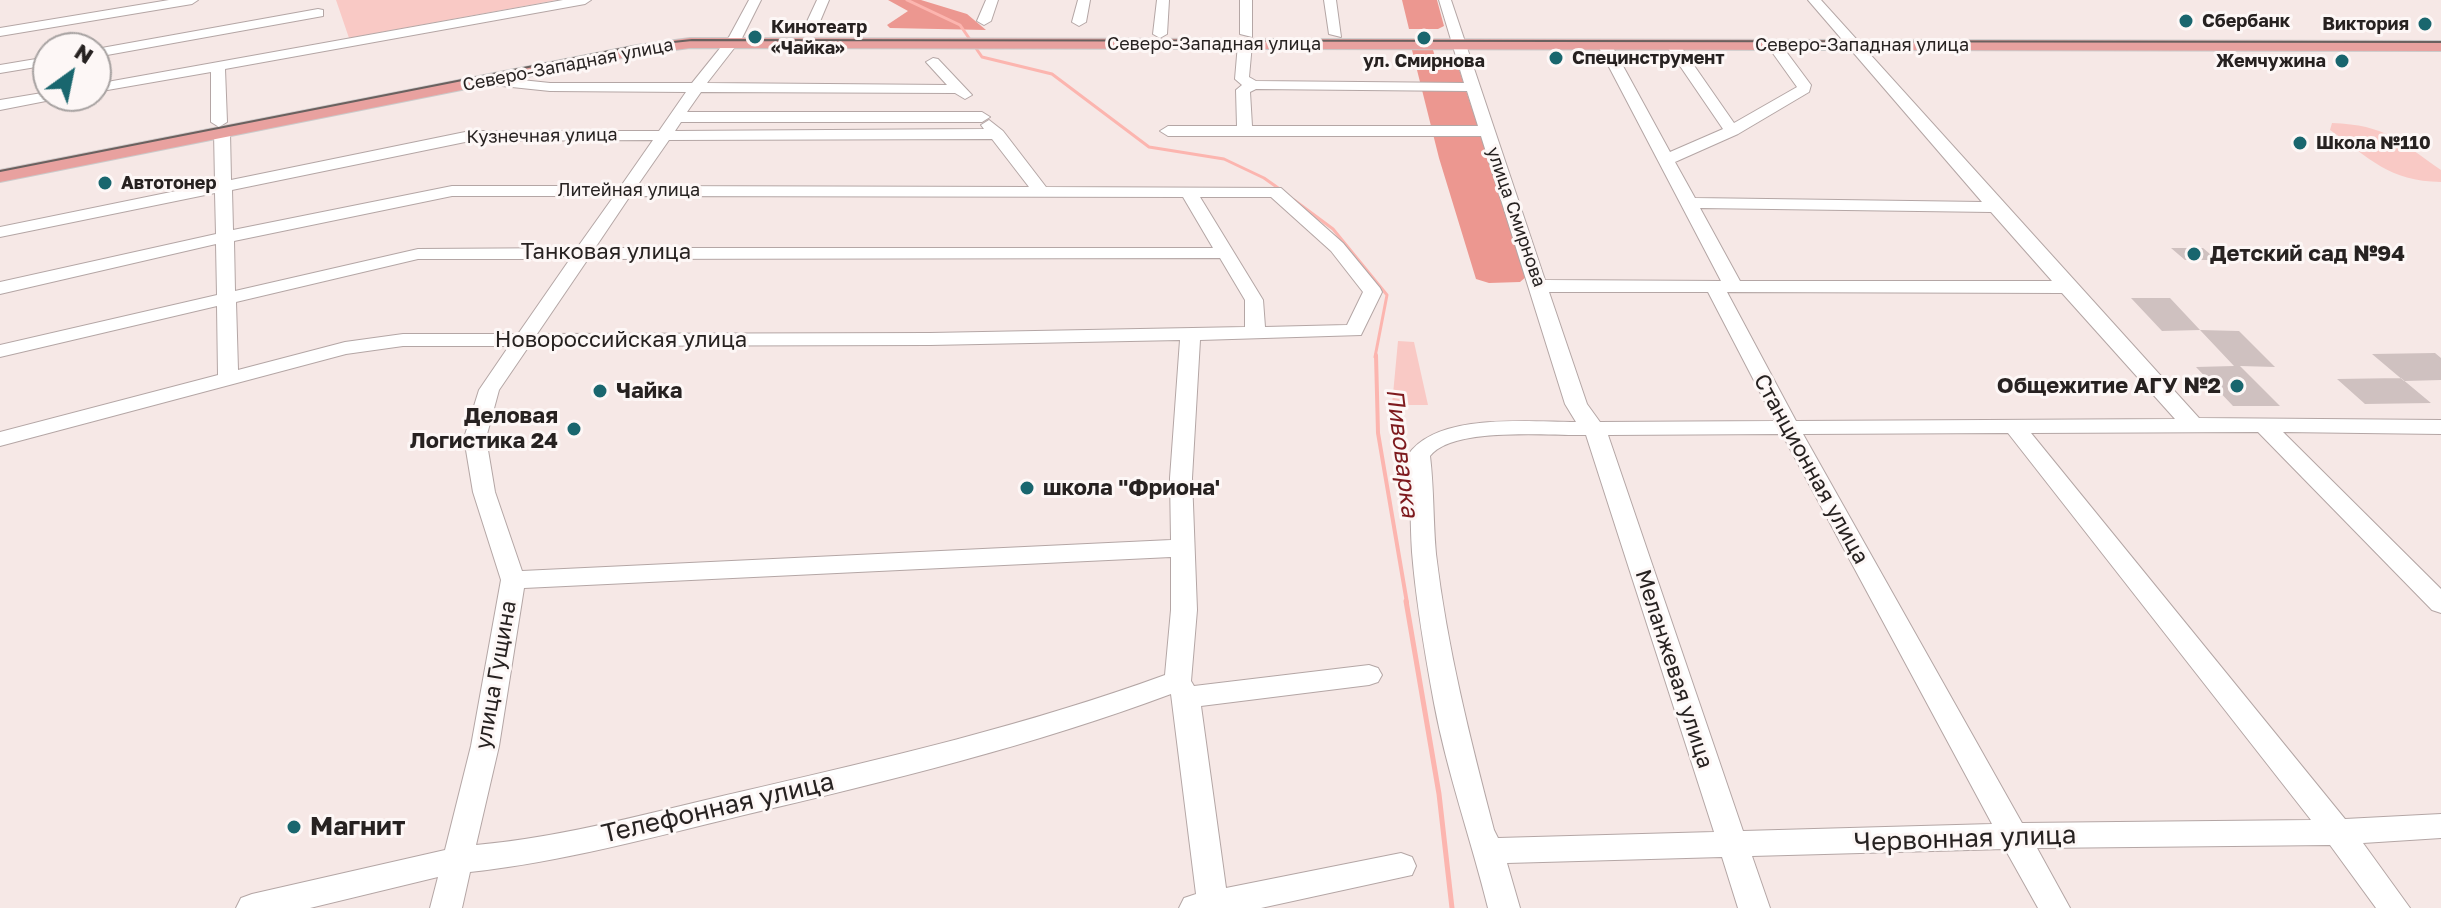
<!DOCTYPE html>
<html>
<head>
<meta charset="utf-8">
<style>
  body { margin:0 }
  #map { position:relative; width:2441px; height:908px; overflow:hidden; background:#f6e8e6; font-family:"Golos Text",sans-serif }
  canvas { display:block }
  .north { position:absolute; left:32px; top:32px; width:80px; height:80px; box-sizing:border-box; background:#fdf7f6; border:2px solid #a7a2a1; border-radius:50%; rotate:33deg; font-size:22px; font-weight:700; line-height:32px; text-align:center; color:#272221 }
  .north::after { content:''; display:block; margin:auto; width:28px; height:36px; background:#19666e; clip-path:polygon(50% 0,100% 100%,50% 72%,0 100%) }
</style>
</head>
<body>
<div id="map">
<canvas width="2441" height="908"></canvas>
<div class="north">N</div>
</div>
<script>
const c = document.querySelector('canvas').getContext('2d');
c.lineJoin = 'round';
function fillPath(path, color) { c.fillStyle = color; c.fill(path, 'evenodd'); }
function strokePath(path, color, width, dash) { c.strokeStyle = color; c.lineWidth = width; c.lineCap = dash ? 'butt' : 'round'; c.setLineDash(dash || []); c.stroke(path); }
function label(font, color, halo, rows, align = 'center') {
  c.font = font + ' "Golos Text",sans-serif'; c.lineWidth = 6; c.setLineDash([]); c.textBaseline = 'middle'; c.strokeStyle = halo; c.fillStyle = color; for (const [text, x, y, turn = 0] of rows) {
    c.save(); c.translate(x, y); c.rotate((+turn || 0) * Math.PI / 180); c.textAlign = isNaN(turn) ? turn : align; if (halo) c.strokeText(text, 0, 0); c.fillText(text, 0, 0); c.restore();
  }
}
const green = new Path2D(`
  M336,0h221l-208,38z
  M2332,123c54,2 67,18 109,47v12c-53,-1 -70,-23 -111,-52z
  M1398,341l16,1 14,63h-36z`);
const forest = new Path2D(`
  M888,0h33l46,14 19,16 -96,-2 -3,-3 21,-14z
  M1402,0h35l7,26 -6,3h-29z
  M1412,50h21l3,10 21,3 70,213 -7,6 -31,1 -13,-4 -37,-121z`);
const streamFar2 = new Path2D(`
  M907,0l53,25 22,32 70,17 97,73 75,12 40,19 17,12
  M1294,200l39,29 54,66 -12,62`);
const streamFar1 = new Path2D(`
  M1376,355l2,78 29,170`);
const stream = new Path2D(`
  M1406,601l33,193 13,114`);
const building = new Path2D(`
  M2171,248h32l14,12h-32z
  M2131,298h39l30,32 -38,1z
  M2200,330l39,1 36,36 -35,-1 40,40h-47l-37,-39 38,-1z
  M2435,353l6,5v22l-37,1 -32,-27z
  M2401,378l30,25 -66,1 -28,-25z`);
const minor = new Path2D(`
  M169,0h29l-6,4 -192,32v-8z
  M563,0h28l-6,4 -360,65 2,53 -8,5 -8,-5v-50l-115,20v-8z
  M749,0h12l-19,38 -35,45 240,2 -21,-23 7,-4 5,1 34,36 -7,4 -10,-6 -254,-1 -14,20h295l8,5 -8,5h-301l-6,9 309,-2 -3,-4 8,-5 14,11 43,56 235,1 62,55 37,45 2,4 -21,43 -161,5 -8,138 5,132 -6,71 3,5 175,-21 9,3 4,7 -4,7 -9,3 -168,21 25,182 175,-35 11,4 4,9 -4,9 -151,33h-82l5,-10 12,-4 -25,-200c-139,52 -283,87 -427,121 -90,22 -182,47 -274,57l-8,36h-32l8,-31 -128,31h-74l5,-10 11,-4 193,-44 26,-104 30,-166 -28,-88 -9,-54 15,-48 30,-44h-106l-57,8 -346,92v-14l218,-57 -1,-69 -217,51v-12l217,-50 -1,-51 -216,50v-12l216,-48 -1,-41 -215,44v-10l215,-44 -1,-51 8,-5 8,5 1,48 239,-49h189l27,-39 -136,-1 -67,-7 -7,-4 7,-4 67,7h142l37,-46zM992,139l37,48 -392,-1 32,-46zM653,140l-32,46h-169l-219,44 -1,-40 238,-49zM452,196h162l-37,52 -159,1 -183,42 -1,-50zM630,196l553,1 30,51h-618zM1200,197h71l60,54 32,41 -16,33 -82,2 -2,-27zM1220,258l25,42v27l-315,6 -393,1 51,-75zM418,259h152l-52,75h-115l-58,8 -107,28 -2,-68zM1180,340l-10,138 1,62 -649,31 -27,-79 -9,-54 13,-48 30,-44 401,-1zM1171,557v53l-6,65c-137,50 -279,83 -421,116 -88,20 -178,46 -268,54l23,-99 25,-158z
  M817,0h12l-13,31h-10l-2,-3z
  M986,0h12l-7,21 -7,4 -7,-4z
  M1078,0h12l-4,22 -7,4 -7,-4z
  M1157,0h12l-2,34 -7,4 -7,-4z
  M1240,0h12v37l-12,-3z
  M1324,0h12l5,37 -12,-3z
  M1439,0h12l94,280 176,1 -124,-237 7,-4 7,4 59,108 53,-23 -58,-85 2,-3h10l57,82 63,-36 -30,-42 2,-3h10l32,43 -2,7 -71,42 -63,28 20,36 287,4 -174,-202h13l378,418 242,2v14l-158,-2 158,157v24l-9,-3 -174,-178 -227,1 314,386 96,-5v24l-78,5 47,65h-34l-46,-63 -293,3 33,60h-32l-33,-59 -253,7 18,52h-32l-16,-51 -215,6 13,45h-32c-17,-69 -41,-135 -54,-205 -9,-49 -18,-101 -22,-151 -2,-32 -1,-64 -4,-97 29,-43 121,-33 168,-33l-11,-18 -84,-268h-313l-8,-5 8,-5h69l-1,-36 6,-5 -7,-6 3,-35 7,-4 7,4 -3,33 7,4 208,2zM1256,89l211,2 11,35h-226l-2,-34zM1700,208l291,4 61,69h-312zM1549,292h159l67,129 -175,1 -13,-18zM1727,292l335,1 113,126 -379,2zM2008,433l303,387 -289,3 -219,-389zM1782,434l210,390 -249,7 -135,-396zM1586,435l128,397 -216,6 -4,-8c-24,-91 -47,-183 -58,-276 -3,-33 -2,-66 -6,-98 23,-30 120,-20 156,-21z
  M318,9l5,1v6l-227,41v-8z
  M48,57v8l-48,8v-8z
  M48,92v4h10l-7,4 -51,10v-10z`);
const major = new Path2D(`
  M690,38l1751,3v10l-1751,-3 -53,7 -637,127v-12l637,-125z`);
const tram = new Path2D(`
  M0,171l635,-125 57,-6 1749,2`);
const markers = [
  [2186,21,8,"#19666e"],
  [2425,24,8,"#19666e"],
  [755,37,8,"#19666e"],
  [1424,38,8,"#19666e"],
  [1556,58,8,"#19666e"],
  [2342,61,8,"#19666e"],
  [2300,143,8,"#19666e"],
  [105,183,8,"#19666e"],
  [2194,254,8,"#19666e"],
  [2237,386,8,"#19666e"],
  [600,391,8,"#19666e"],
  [574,429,8,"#19666e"],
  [1027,488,8,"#19666e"],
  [294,827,8,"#19666e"]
];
const farPoinames = [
  ["Сбербанк",2202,21],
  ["Виктория",2409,24,"right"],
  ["Кинотеатр",771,27],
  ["«Чайка»",771,48],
  ["Специнструмент",1572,58],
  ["ул. Смирнова",1424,61,"center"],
  ["Жемчужина",2326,61,"right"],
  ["Школа №110",2316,143],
  ["Автотонер",121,183]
];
const farStreetnames = [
  ["Северо-Западная улица",1214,44],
  ["Северо-Западная улица",1862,45],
  ["Северо-Западная улица",568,65,-11],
  ["Кузнечная улица",542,136,-1],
  ["Литейная улица",629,190],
  ["улица Смирнова",1516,217,71]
];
const streetNames = [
  ["Танковая улица",606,252],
  ["Новороссийская улица",621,340],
  ["Станционная улица",1811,469,61],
  ["Меланжевая улица",1674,669,72],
  ["улица Гущина",496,675,-80]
];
const poiNames = [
  ["Детский сад №94",2210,254],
  ["Общежитие АГУ №2",2221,386,"right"],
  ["Чайка",616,391],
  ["Деловая",558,416,"right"],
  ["Логистика 24",558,441,"right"],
  ["школа \"Фриона'",1043,488]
];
const waterNames = [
  ["Пивоварка",1402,453,83]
];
const nearStreetnames = [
  ["Телефонная улица",718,808,-13],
  ["Червонная улица",1965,839,-2]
];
const nearPoinames = [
  ["Магнит",310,827]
];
fillPath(green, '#f9c9c5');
fillPath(forest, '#ec9790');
strokePath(streamFar2, '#fcb5af', 3);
strokePath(streamFar1, '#fcb5af', 4);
strokePath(stream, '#fcb5af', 5);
fillPath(building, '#cfc1c0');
strokePath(minor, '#b4a6a5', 2);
strokePath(major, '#cbcaca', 2);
fillPath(minor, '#fff');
fillPath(major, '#e8a19f');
strokePath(tram, '#69615f', 2);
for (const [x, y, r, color] of markers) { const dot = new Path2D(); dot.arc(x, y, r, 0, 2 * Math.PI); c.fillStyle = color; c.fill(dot); strokePath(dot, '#fdf7f6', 3); }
label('bold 18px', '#272221', '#fdf7f6', farPoinames, 'left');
label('18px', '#272221', '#fdf7f6', farStreetnames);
label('22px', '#272221', '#fdf7f6', streetNames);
label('bold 22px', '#272221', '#fdf7f6', poiNames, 'left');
label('italic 24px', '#7e1a1e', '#fdf7f6', waterNames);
label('26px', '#272221', '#fdf7f6', nearStreetnames);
label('bold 26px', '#272221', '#fdf7f6', nearPoinames, 'left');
</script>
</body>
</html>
